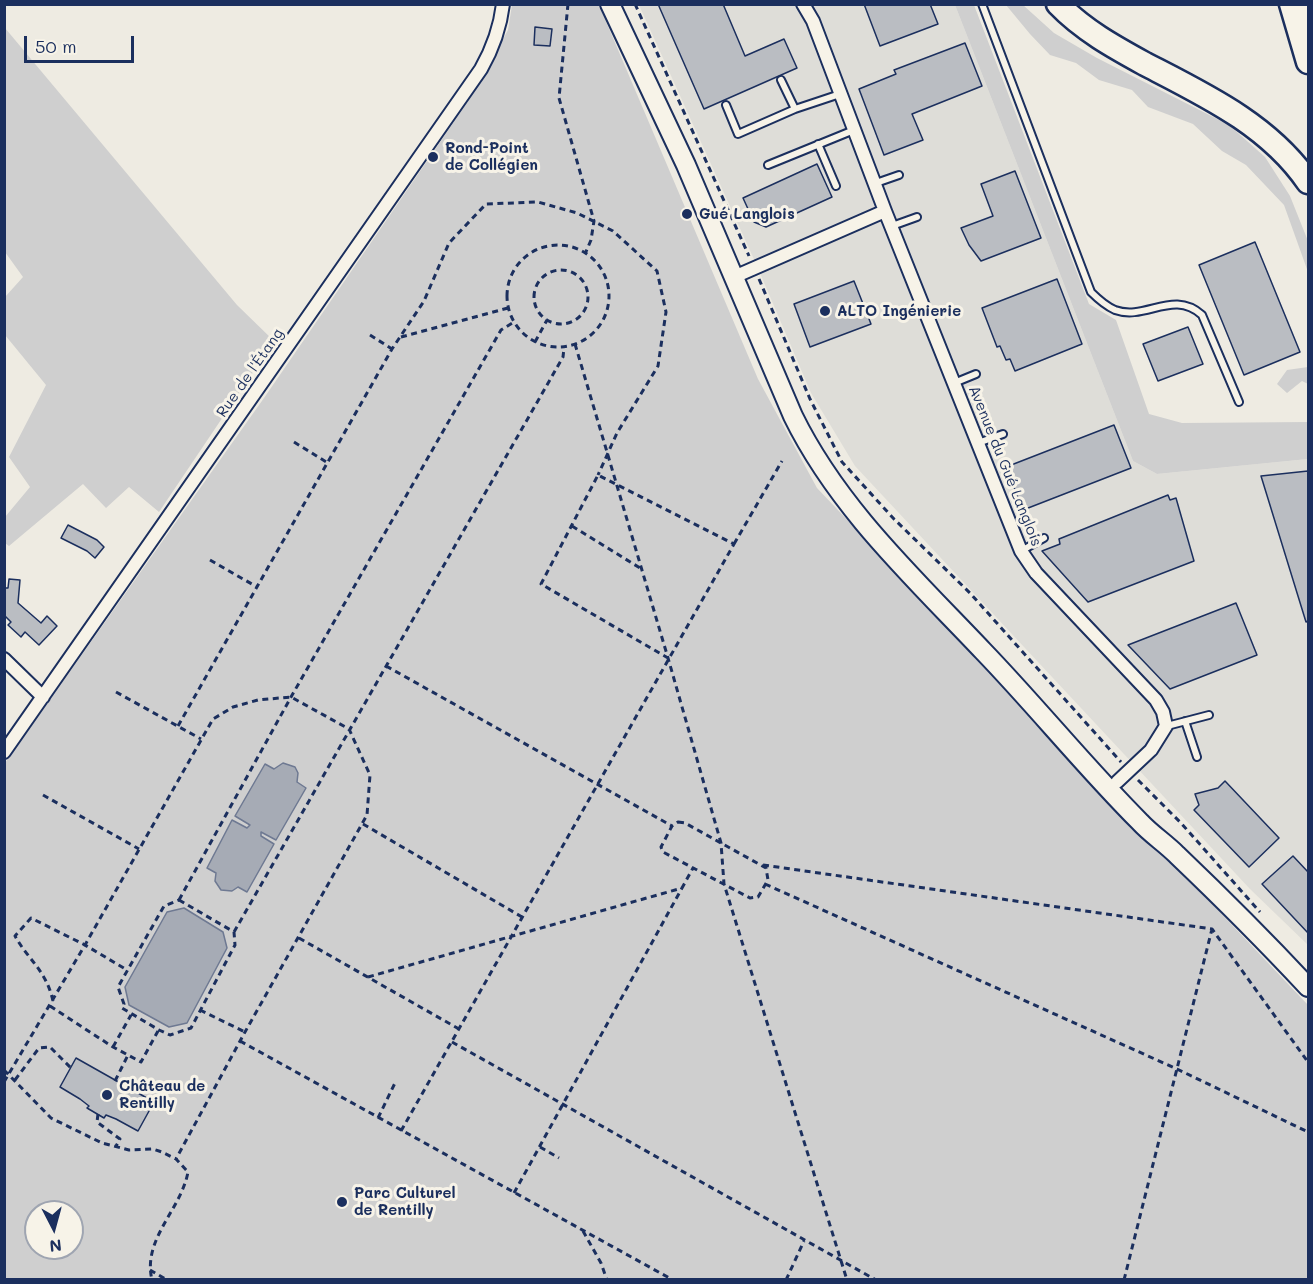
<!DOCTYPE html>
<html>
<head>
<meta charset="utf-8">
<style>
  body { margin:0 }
  #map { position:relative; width:1313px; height:1284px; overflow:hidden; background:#eeebe2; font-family:Mali,sans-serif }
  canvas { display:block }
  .frame { position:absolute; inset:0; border:6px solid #1b2f5e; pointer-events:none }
  .north { position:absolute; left:24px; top:1200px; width:60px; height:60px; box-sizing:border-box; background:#f7f3e8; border:2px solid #9fa5b1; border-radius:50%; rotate:174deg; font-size:16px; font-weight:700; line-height:24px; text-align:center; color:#1b2f5e }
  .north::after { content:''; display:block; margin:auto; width:21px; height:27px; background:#1b2f5e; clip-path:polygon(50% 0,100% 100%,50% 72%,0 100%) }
  .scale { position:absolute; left:24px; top:36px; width:110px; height:27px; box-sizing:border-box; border:3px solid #1b2f5e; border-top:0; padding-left:8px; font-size:18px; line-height:21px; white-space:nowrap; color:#1b2f5e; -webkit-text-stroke:4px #f7f3e8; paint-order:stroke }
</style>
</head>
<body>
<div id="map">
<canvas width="1313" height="1284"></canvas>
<div class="frame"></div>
<div class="north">N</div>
<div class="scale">50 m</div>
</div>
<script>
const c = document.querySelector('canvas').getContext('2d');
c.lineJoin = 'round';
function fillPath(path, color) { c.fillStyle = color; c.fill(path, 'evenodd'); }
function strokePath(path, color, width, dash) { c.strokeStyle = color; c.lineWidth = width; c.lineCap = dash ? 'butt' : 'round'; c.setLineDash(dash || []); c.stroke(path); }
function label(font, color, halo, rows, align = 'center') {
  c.font = font + ' Mali,sans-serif'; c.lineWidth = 6; c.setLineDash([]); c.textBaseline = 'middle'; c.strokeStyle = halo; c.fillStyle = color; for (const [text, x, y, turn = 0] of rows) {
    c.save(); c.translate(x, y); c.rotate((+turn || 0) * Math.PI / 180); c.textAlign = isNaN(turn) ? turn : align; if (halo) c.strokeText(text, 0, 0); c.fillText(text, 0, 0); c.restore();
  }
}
const built = new Path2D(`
  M639,5h316l178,456 24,13 151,-15v486l-58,-56 -395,-423 -44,-73 -54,-127z`);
const green = new Path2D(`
  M512,5h87l159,374 59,109 491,517v274l-1303,1v-517l259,-365 205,-298 39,-70zM36,1212h36v36h-36z
  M955,5h19l115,299 27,16 33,94 33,9 126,-1v37l-151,15 -24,-13z
  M1006,5h17l31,28 43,25 132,67 36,32 25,39 18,45v31l-24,-67 -38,-40 -24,-14 -29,-27 -45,-17 -16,-17 -33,-10 -23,-17 -26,-8 -20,-21z
  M5,28l232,277 37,36 -115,171 -30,-25 -23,21 -23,-24 -74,62 -4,-3v-26l25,-30 -21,-30 37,-72 -41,-50v-38l18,-20 -18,-25z
  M1308,367v17l-6,-3 -15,12 -10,-9 10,-14z`);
const water = new Path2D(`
  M283,763l12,4 3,6 -1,9 9,6 -30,52 -15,-8v4l13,8 -27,48 -9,-5 -6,4 -11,-1 -6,-9 1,-8 -9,-5 25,-48 15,8 3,-3 -15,-9 30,-52 9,5z
  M184,908l39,24 4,16 -40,75 -18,4 -40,-22 -4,-18 42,-75z`);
const building = new Path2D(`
  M658,4h65l22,52 39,-17 13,29 -93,41z
  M864,4h66l8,20 -58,22z
  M535,27l17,2 -2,17 -16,-1z
  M965,43l17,43 -70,28 11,26 -39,15 -25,-66 37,-15 -2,-4z
  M817,164l15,33 -66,30 -12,-5 -11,-24z
  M1015,171l26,67 -60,23 -12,-16 -8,-17 32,-12 -12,-32z
  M1255,242l45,110 -56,23 -45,-110z
  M1057,279l25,65 -67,27 -5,-12 -4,1 -6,-14 -3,1 -15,-39z
  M854,281l17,43 -61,23 -16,-43z
  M1188,327l15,37 -45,17 -15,-37z
  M1114,425l17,43 -108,42 -17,-43z
  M1308,471v150l-2,1 -45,-146z
  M1168,495l2,5 6,-2 18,63 -106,41 -46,-51 18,-7 -1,-5z
  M68,525l29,15 7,7 -9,11 -8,-7 -26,-13z
  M9,579l11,1 -2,23 23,20 6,-7 10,10 -18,19 -14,-13 -4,5 -13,-12 3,-3 -7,-7v-27h4z
  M1236,603l21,52 -87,34 -42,-44z
  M1225,781l54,57 -30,29 -55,-57 5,-5 -4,-11 23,-6z
  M1293,856l15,16v61l-46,-49z
  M76,1058l78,44 -16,29 -22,-12 -10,-4 -2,3 -17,-10 2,-2 -9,-7 -20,-12z`);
const path = new Path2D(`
  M568,4l-9,94 35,123 -3,19 -6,14
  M635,4l114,252
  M507 296a51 51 0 1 1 102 0a51 51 0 1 1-102 0Z
  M534 297a27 27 0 1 1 54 0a27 27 0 1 1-54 0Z
  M759,279l51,120 32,63 52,57 76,74 151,169
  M370,335l22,14
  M401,337l107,-29
  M535,342l12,-22
  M575,344l93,314 53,185 3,41 123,396
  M294,442l34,21
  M572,526l68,42
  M734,544l48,-83
  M210,560l47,27
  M386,666l286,160
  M116,692l85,47
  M178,726l214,-377 32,-48 25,-58 37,-39 52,-2 39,11 36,18 44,40 9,41 -8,54 -41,67 -19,42
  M1138,780l43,43 79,89
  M43,795l96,54
  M678,822l7,1 81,45 2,12 -10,17 -8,1 -87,-46 -2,-5 11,-21z
  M363,824l159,93
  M763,865l449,64 96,133
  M765,884l412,185 131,63
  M179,900l112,-203 210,-367 13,-8
  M179,900l55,32 1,13 -44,83 -21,7 -11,-5 -37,-22 2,-4 -6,-17 46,-81z
  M234,932l329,-575 1,-9
  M299,938l160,91
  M368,977l314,-89 11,-20
  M53,1001c-7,-31 -24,-40 -38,-65l16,-18 54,27 42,25
  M50,1006l63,41 28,15 17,-31
  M200,1010l45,22
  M240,1041l433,239
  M452,1042l424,238
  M113,1047l18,-32
  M4,1070l47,48 51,25 27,7 24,-1 9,3 14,7 12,13c-7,38 -46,67 -36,108
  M15,1080l24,-32 11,-1 21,21
  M115,1081l13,-26
  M4,1082l81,-137 128,-226 20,-12 25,-7 33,-3 58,32 21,46 -3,40 -122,217 -69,127
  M98,1114l-1,8 23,17 -4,7
  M378,1118l17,-35
  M401,1131l333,-587 -136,-69 -57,109 127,74
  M540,1147l19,11
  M514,1193l168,-305
  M583,1231l18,32 6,17
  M150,1270l17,10
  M786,1280l18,-39
  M1124,1280l88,-351`);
const service = new Path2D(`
  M982,4l109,288c7,7 15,14 24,18 31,11 58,-21 87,5l37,87
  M781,80l14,29
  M726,105l12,29 57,-25 45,-15
  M818,144l18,42
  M768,165l86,-35
  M876,183l23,-8
  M892,226l25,-9
  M954,383l22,-9
  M978,443l25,-9
  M1021,551l23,-13
  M1185,721l12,36
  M1167,726l42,-11`);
const minor = new Path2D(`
  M803,4l10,17 72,190 136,340 15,22 120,127 7,12 3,14 -15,24 -34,32
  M734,277l151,-66
  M4,659l39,38
  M4,752l477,-683c12,-21 19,-40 22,-65`);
const secondary = new Path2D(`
  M610,4l76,161 107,251c45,92 121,162 190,235 54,56 102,116 157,171 11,12 25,21 37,33 45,43 89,87 131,132`);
const primary = new Path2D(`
  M1304,4l4,15`);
const motorway = new Path2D(`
  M1058,4c25,26 56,43 87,60 60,31 124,61 163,118
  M1291,4l17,58`);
const markers = [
  [433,157,6,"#1b2f5e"],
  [687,214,6,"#1b2f5e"],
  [825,311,6,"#1b2f5e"],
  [107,1095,6,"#1b2f5e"],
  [342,1202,6,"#1b2f5e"]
];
const poiNames = [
  ["Rond-Point",445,148],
  ["de Collégien",445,165],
  ["Gué Langlois",699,214],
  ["ALTO Ingénierie",837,311],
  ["Château de",119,1086],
  ["Rentilly",119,1103],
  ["Parc Culturel",354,1193],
  ["de Rentilly",354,1210]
];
const streetNames = [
  ["Rue de l'Étang",250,373,-55],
  ["Avenue du Gué Langlois",1005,466,68]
];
fillPath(built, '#deddd8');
fillPath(green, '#cfcfcf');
fillPath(water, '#a6abb5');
strokePath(water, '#6e7992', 1.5);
fillPath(building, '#babdc2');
strokePath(building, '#1b2f5e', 1.5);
strokePath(service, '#1b2f5e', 10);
strokePath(minor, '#1b2f5e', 16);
strokePath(secondary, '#1b2f5e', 22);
strokePath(primary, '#1b2f5e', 24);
strokePath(motorway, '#1b2f5e', 27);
strokePath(path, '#1b2f5e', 3, [6, 4.5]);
strokePath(service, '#f7f3e8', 6);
strokePath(minor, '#f7f3e8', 12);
strokePath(secondary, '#f7f3e8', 18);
strokePath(primary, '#f7f3e8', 20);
strokePath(motorway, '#f7f3e8', 22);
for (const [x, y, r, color] of markers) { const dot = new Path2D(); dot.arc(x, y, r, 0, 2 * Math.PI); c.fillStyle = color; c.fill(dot); strokePath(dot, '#f7f3e8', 2); }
label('bold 15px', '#1b2f5e', '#f7f3e8', poiNames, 'left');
label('15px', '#1b2f5e', '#f7f3e8', streetNames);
</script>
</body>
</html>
